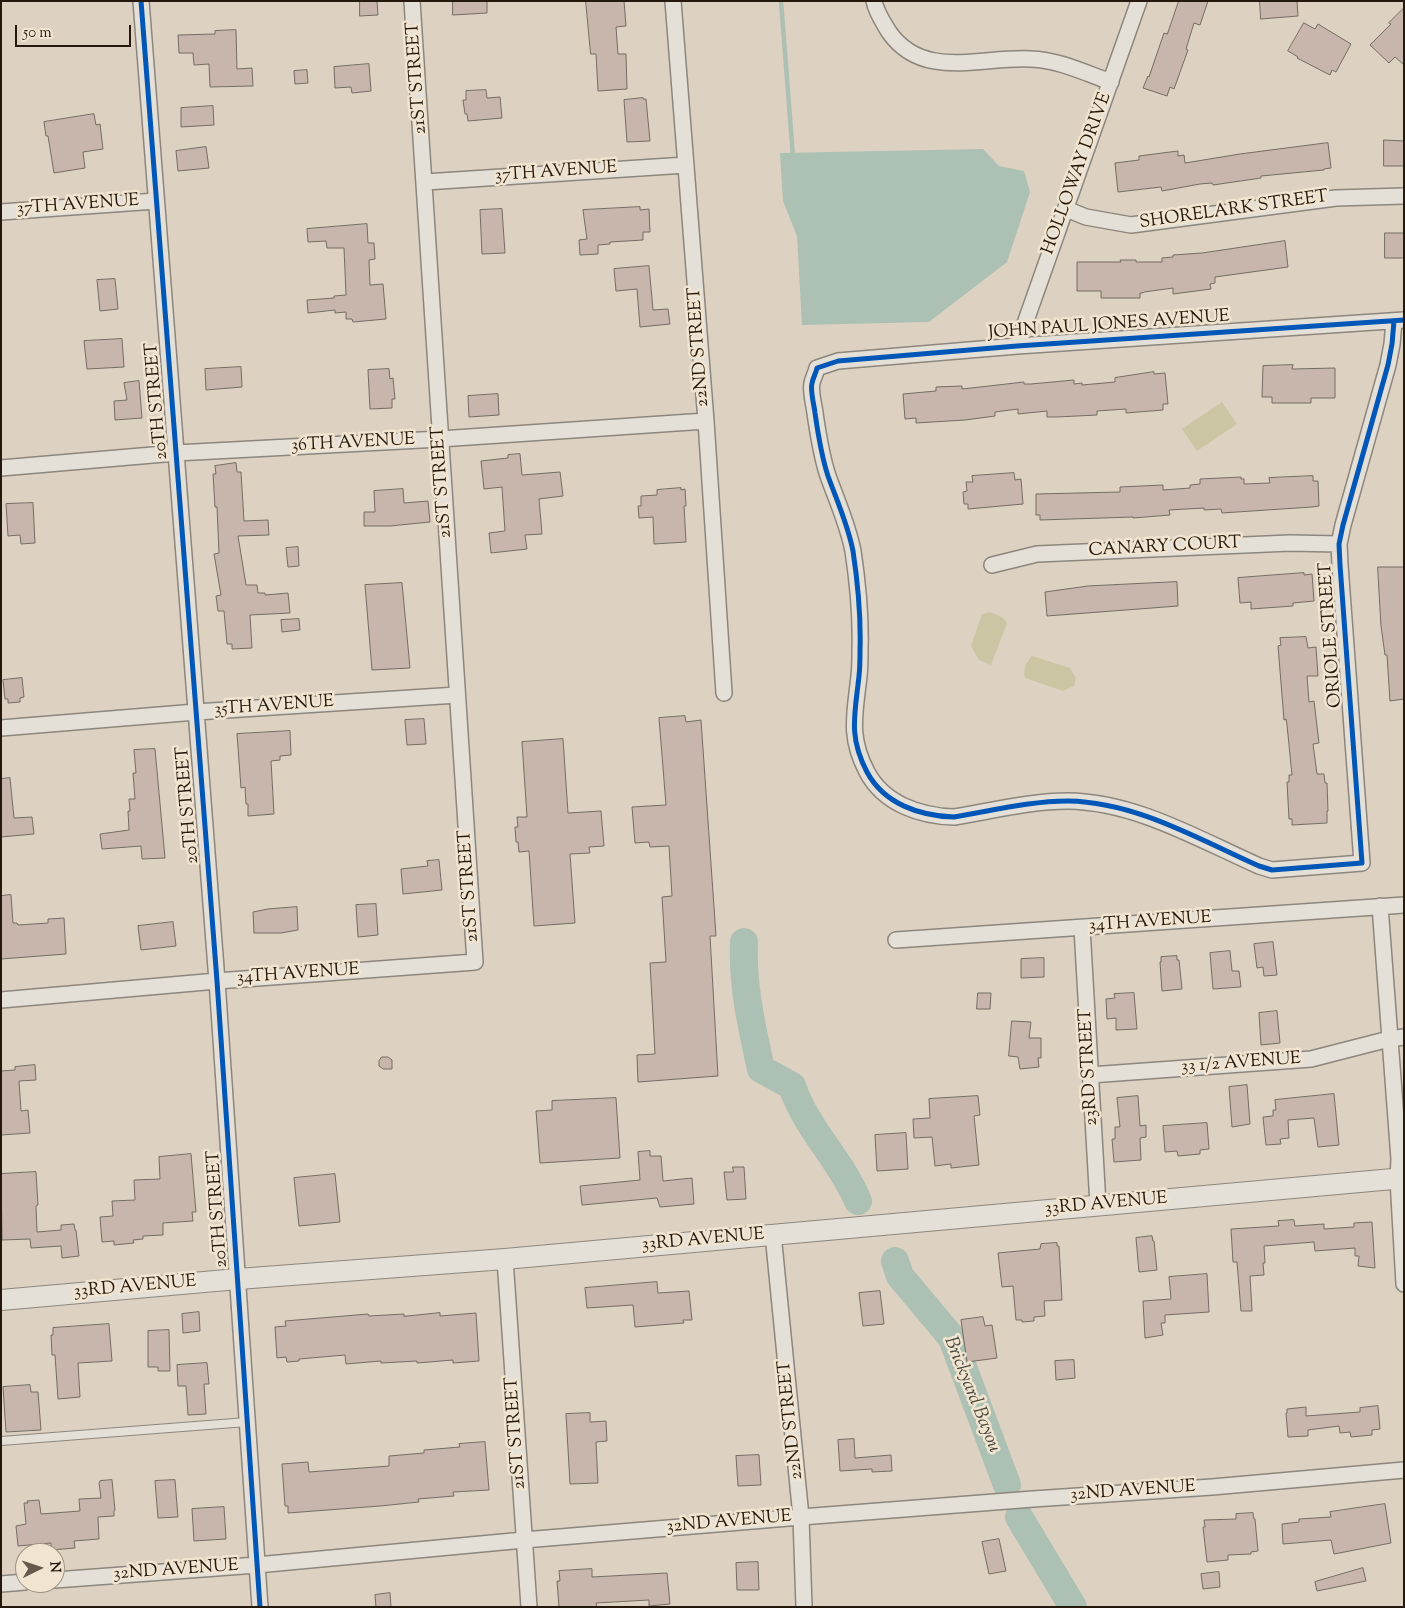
<!DOCTYPE html>
<html>
<head>
<meta charset="utf-8">
<style>
  body { margin:0 }
  #map { position:relative; width:1405px; height:1608px; overflow:hidden; background:#ddd2c2; font-family:"Sorts Mill Goudy",serif }
  canvas { display:block }
  .frame { position:absolute; inset:0; border:2px solid #25190e; pointer-events:none }
  .north { position:absolute; left:15px; top:1543px; width:50px; height:50px; box-sizing:border-box; background:#f1e4d0; border:1px solid #9f9382; border-radius:50%; rotate:86deg; font-size:14px; font-weight:700; line-height:20px; text-align:center; color:#25190e }
  .north::after { content:''; display:block; margin:auto; width:18px; height:22px; background:#655a4d; clip-path:polygon(50% 0,100% 100%,50% 72%,0 100%) }
  .scale { position:absolute; left:15px; top:25px; width:116px; height:22px; box-sizing:border-box; border:2px solid #25190e; border-top:0; padding-left:6px; font-size:15px; line-height:18px; white-space:nowrap; color:#25190e; -webkit-text-stroke:4px #f1e4d0; paint-order:stroke }
</style>
</head>
<body>
<div id="map">
<canvas width="1405" height="1608"></canvas>
<div class="frame"></div>
<div class="north">N</div>
<div class="scale">50 m</div>
</div>
<script>
const c = document.querySelector('canvas').getContext('2d');
c.lineJoin = 'round';
function fillPath(path, color) { c.fillStyle = color; c.fill(path, 'evenodd'); }
function strokePath(path, color, width, dash) { c.strokeStyle = color; c.lineWidth = width; c.lineCap = dash ? 'butt' : 'round'; c.setLineDash(dash || []); c.stroke(path); }
function label(font, color, halo, rows, align = 'center') {
  c.font = font + ' "Sorts Mill Goudy",serif'; c.lineWidth = 5; c.setLineDash([]); c.textBaseline = 'middle'; c.strokeStyle = halo; c.fillStyle = color; for (const [text, x, y, turn = 0] of rows) {
    c.save(); c.translate(x, y); c.rotate((+turn || 0) * Math.PI / 180); c.textAlign = isNaN(turn) ? turn : align; if (halo) c.strokeText(text, 0, 0); c.fillText(text, 0, 0); c.restore();
  }
}
const green = new Path2D(`
  M1222,402l15,22 -40,27 -15,-22z
  M990,612l12,5 5,6 -16,42 -12,-5 -8,-14 11,-32z
  M1032,656l38,12 6,10 -2,8 -11,5 -38,-13c-2,-10 1,-15 7,-22z`);
const water = new Path2D(`
  M983,149l16,17 25,5 6,21 -23,70 -78,60 -127,3 -5,-89 -14,-35 -3,-48z`);
const stream = new Path2D(`
  M781,1l12,156`);
const river = new Path2D(`
  M744,942c-2,43 8,86 17,127l31,17c15,44 49,74 66,115
  M895,1261l5,15 52,62 55,147
  M1019,1517l54,90`);
const building = new Path2D(`
  M360,1h17l1,14 -18,1z
  M453,1h34v12l-34,2z
  M586,1h38l2,25 -10,1 2,27h8l1,35 -29,2 -2,-37h-5z
  M1179,1h29l-8,24 -6,-2 -8,26 2,1 -14,39 -4,-2 -3,9 -24,-8 5,-12 1,1 15,-44 3,1z
  M1260,1h37l1,15 -37,3z
  M1404,8v57l-9,-8 -6,6 -19,-18 21,-21 -2,-1z
  M1304,23l11,6 3,-5 33,20 -15,28 -4,-2 -2,5 -33,-17 1,-1 -10,-6z
  M236,30l1,39 15,-1 1,18 -43,1 -1,-23 -15,1 -1,-12h-14l-1,-18 37,-1v-3z
  M369,64l2,27 -19,2 -1,-6 -16,1 -1,-21z
  M307,70l1,13 -13,1 -1,-13z
  M486,90l1,8 13,-1 2,21 -34,3 -1,-7h-2l-2,-14h3v-9z
  M643,98v1h3l4,42 -23,1 -3,-42z
  M213,106l1,19 -33,2v-19z
  M94,114l2,11 4,-1 3,25 -20,3 2,16 -31,5 -6,-37h-2l-2,-14z
  M1384,140l20,1v25h-20z
  M1328,143l3,25 -7,1v1l-63,6v2l-48,7 -1,-2 -12,1 -38,7 -1,-4 -43,5 -3,-29 24,-3v-4l39,-5v5l6,-1 1,8 55,-9z
  M206,147l3,21 -31,3 -2,-20z
  M640,207v3l9,-1 1,23h-7v8l-33,2v2l-12,1v9l-18,1 -1,-15 8,-1 -4,-29z
  M502,209l3,44 -23,1 -2,-44z
  M367,224l1,19h6l1,16 -6,1 1,25 13,-1 3,35 -33,3 -1,-3h-6v-7l-11,1v-3l-27,3 -1,-13 27,-2v-2l12,-1 -2,-47h-17l-1,-7 -18,1 -1,-13z
  M1385,233h19v25h-19z
  M1285,241l3,26 -73,10v6l-5,1 1,5 -38,5v-6l-29,4 -1,1h-3v5h-39v-7h-24v-29h44l-1,-2h16v2h26v-4l11,-1v-2l29,-2z
  M649,266l4,44 15,-1 2,15 -30,3 -3,-38 -21,2 -2,-22z
  M115,279l3,30 -18,2 -3,-31z
  M122,339l2,28 -37,2 -3,-28z
  M1293,365l-1,4 43,-1v30h-24v5h-39v-6h-10l1,-31z
  M241,367l1,20 -36,3 -1,-21z
  M389,369l1,10 3,-1 2,21h-3v9l-22,1 -2,-39z
  M1154,372v2l11,-1 3,31h-5v6l-37,3v-4l-29,2v4l-40,2h-10v-6l-29,3v-5l-23,3v4l-30,4 -49,3v-5l-11,1 -2,-25 33,-3v-4l26,-1v3l62,-7v2h7l43,-4v4l8,-1v2l33,-3v-4z
  M139,381l3,37 -27,2 -1,-19 13,-1 -3,-17z
  M498,394l1,21 -30,2 -1,-21z
  M520,454l2,21 38,-3 3,24 -24,3 3,35 -17,1 2,14 -36,4 -2,-20 16,-2 -3,-44 -18,2 -3,-28 27,-3v-3z
  M236,463l1,9h4l3,49 24,-1 1,15 -31,1 8,49h11l1,8h7v2l23,-2 2,20 -40,2 2,33 -20,1v-5h-5l-3,-33h-6l-2,-15 5,-1 -7,-41 5,-1 -2,-46h-2l-2,-33h3l-1,-8z
  M1014,473l1,7 6,-1 2,25 -55,5v-5h-4l-1,-12 4,-1 -1,-9h7l-1,-6z
  M1313,476v5h5l1,25 -7,1 -90,6 -1,-4 -17,1v-2l-35,2 1,5 -37,3v-1l-93,3v-5h-4v-21l84,-2v-5l43,-2v5l27,-2v-3l10,-1v-5l41,-2v2h3v5l26,-1 -1,-5z
  M681,488v2l4,-1 1,17h-2l2,36 -32,2 -1,-27 -14,1 -1,-12h3v-10l16,-1v-5z
  M403,489l1,14 24,-2 2,21 -40,4h-26v-14h11l-1,-21z
  M33,503l2,40 -14,1 -1,-9 -12,1 -2,-32z
  M298,547l1,19 -11,1 -2,-19z
  M1378,567h26v132l-14,2 -3,-46h-2l-4,-29z
  M1304,573v2l8,-1 2,27 -21,2v3l-42,3v-7l-11,1 -2,-25z
  M1177,582l1,24 -131,10 -2,-24 43,-6z
  M402,583l8,85 -38,2 -7,-85z
  M299,619l1,11 -18,2 -1,-12z
  M1306,637l2,11 8,-1 2,29h-11l2,26 5,-1 5,42 -6,1 4,30h7l1,9h2l1,28h-1v12l-35,2v-6h-3l-2,-37h2v-7h3l-5,-50 -1,-6 -2,1 -6,-74 3,-1 -1,-7z
  M22,678l2,19 -4,1v4l-12,1v-4h-3l-2,-19z
  M685,716l1,6 15,-2 15,216h-6l8,140 -80,6 -1,-27 18,-1 -5,-91 16,-1 -4,-65 10,-1 -3,-50 -19,1 -1,-5 -14,1 -3,-36 34,-2 -7,-87z
  M424,719l2,25 -19,1 -2,-25z
  M290,731l1,24 -11,1v4l-9,1 3,53 -26,2v-12h-2l-1,-17 -4,1 -4,-54z
  M563,739l5,74 33,-2 3,35 -15,1 1,6 -20,1 5,69 -41,3 -5,-75 -10,1 -1,-10h-2l-1,-15h3l-1,-10h10l-5,-75z
  M155,749l10,109 -23,1 -1,-13 -39,3 -2,-15 29,-4 -1,-19h2l-1,-12h6l-2,-26h3l-2,-23z
  M10,778l4,40 18,-1 2,17 -33,3v-58z
  M439,860l3,30 -39,4 -2,-25 27,-3 -1,-5z
  M11,895l2,28h4l1,2 30,-2v-4l16,-1 2,36 -65,5v-63z
  M376,904l2,31 -20,2 -2,-32z
  M297,907l1,23 -17,3h-27l-1,-21 15,-3z
  M173,922l3,24 -35,4 -3,-24z
  M1273,942l4,33 -13,1 -1,-9 -6,1 -3,-24z
  M1230,951l2,20h7l2,16 -28,2 -3,-36z
  M1177,956v4h2l3,29 -20,2 -2,-29h1v-5z
  M1044,958v19l-23,1v-19z
  M978,993h13l-1,16h-13z
  M1134,993l3,36 -21,1v-12l-9,1 -1,-20 9,-1 -1,-4z
  M1277,1011l3,32 -19,2 -2,-32z
  M1012,1021l19,1 -2,16h12v20h-3l1,9 -19,2 -2,-12 -9,-1z
  M382,1057h6l4,3v9h-9l-4,-3v-5z
  M35,1065l1,15 -17,1 2,30 7,-1 2,23 -29,2v-64l14,-1v-3z
  M1247,1085l3,39 -18,3 -3,-40z
  M1334,1094l5,51 -21,2 -4,-29 -26,2 1,18 -9,1 1,5 -15,1 -3,-28 10,-1v-6h3l-1,-10z
  M978,1096l2,19 -6,1 5,49 -28,3v-4l-16,2 -3,-29 -18,1 -1,-19 17,-1 -1,-19z
  M1138,1096l2,30 6,-1v12l-6,1 1,22 -27,2 -2,-23h3v-12h5l-3,-29z
  M616,1098l4,60 -80,5 -4,-52 16,-1v-9z
  M1207,1123l2,26 -9,1v4l-22,2 -1,-5 -12,1 -2,-26z
  M906,1133l2,36 -31,2 -2,-36z
  M650,1151v5h11l2,25 29,-3 2,26 -34,3 -3,-9 -75,7 -2,-19 60,-6 -2,-28z
  M191,1154l5,58h-4l1,9 -30,2v12l-20,1v3l-10,1 1,3 -20,2v-4l-12,1 -2,-25 13,-1 -1,-15 23,-1 -1,-20 26,-1 -1,-22z
  M733,1167h11l2,32 -19,1 -3,-28h9z
  M36,1172l2,33 -2,1 1,26 24,-2v-5l13,-1 1,6h1l3,26 -17,2 -1,-12 -30,2 -1,-9 -28,1 -1,-66z
  M335,1174l5,48 -41,4 -5,-48z
  M1294,1220l1,6 29,-2v5l30,-2v-4l18,-1 3,46 -17,-2 1,-10h-4v-8l-40,3 -1,-9 -50,4 1,17h-2l1,12 -14,1 2,35h-11l-4,-49h-4l-2,-33 48,-3 -1,-5z
  M1152,1236l1,5h1l3,29 -18,2 -3,-34z
  M1057,1243v3h2l3,54 -18,1 1,15 -11,1v4l-12,1v-2h-6l-3,-34 -11,1 -4,-34 42,-4 1,-5z
  M1207,1274l2,38 -44,3v8h-4l2,12 -18,3 -2,-37 28,-2 -2,-22z
  M657,1282l1,11 31,-2 3,29h-9l1,3 -49,4 -2,-22 -46,3 -2,-20z
  M880,1291l4,33 -21,2 -4,-33z
  M199,1312l1,19 -17,2 -1,-19z
  M440,1313v3l36,-3 3,48 -26,2v-3l-36,3v-2l-36,2v-2l-35,3 -1,-9 -46,4v2l-12,1 -1,-5 -9,1 -2,-31 11,-1 -1,-5 83,-7 1,2 35,-2v2z
  M983,1317l2,9 7,-1 5,33 -30,4 -6,-42z
  M109,1324l3,37 -34,2 2,34 -22,2 -3,-44h-3l-1,-20h2v-7z
  M169,1330l1,41h-12v-4h-10v-36z
  M1074,1360l1,18 -19,2 -1,-19z
  M207,1363l2,21h-5l2,30 -18,1 -2,-29h-8l-1,-21z
  M30,1385l1,7h7l3,38 -35,2 -3,-45z
  M1378,1406l2,23 -8,1v5l-21,2 -1,-5 -10,1 -1,-7 -31,4v6l-20,1 -2,-24h1v-4l19,-2v9l54,-4v-4z
  M590,1413v9l16,-1 1,20 -11,1 2,41 -28,1 -4,-70z
  M854,1439l1,19 36,-3 1,16 -20,1v-3l-32,2 -2,-31z
  M485,1442l4,48 -36,2 1,4 -36,3 1,3 -39,4 -92,7v-7h-3l-3,-42 26,-2 1,10 80,-6v-10l35,-3v-3l36,-3 -1,-3z
  M759,1455l2,30 -23,1 -2,-30z
  M112,1480l3,30 -1,1v5l-16,1 1,22 -25,2 1,7 -24,2v-7l-33,3 -2,-20 10,-2 -2,-21h4l-1,-2 12,-1 2,14 39,-3 -1,-12 22,-1 -2,-15 1,-2z
  M175,1480l3,37 -20,1 -3,-37z
  M1385,1504l6,39 -57,11 -3,-14 -48,4 -1,-20 17,-2v-3l32,-2 -1,-5z
  M224,1507l2,32 -32,2 -2,-32z
  M1253,1513l1,6h1l3,32 -7,1v2l-23,1v5l-21,2 -4,-35h2l-1,-7 32,-1v-5z
  M999,1539l7,32 -17,3 -7,-32z
  M758,1562l1,28h-22l-1,-27z
  M1363,1568l3,13 -49,10 -2,-9z
  M592,1569v8l75,-4 3,31 -21,2v-6l-53,3 1,4h-38l-2,-26h3l-1,-10z
  M1219,1572l1,15 -17,2 -2,-15z
  M390,1593l1,14h-15l-1,-12z`);
const service = new Path2D(`
  M1,1441l246,-19`);
const minor = new Path2D(`
  M141,1l76,980 43,626
  M673,1l33,420 18,272
  M874,1c2,11 9,21 15,31 34,49 93,24 142,27 28,1 54,14 80,23
  M425,182l261,-17
  M1066,209l20,8 45,8 205,-27 68,-2
  M1,212l155,-11
  M1394,321l-2,23 -4,21 -45,160 -4,19 1,21 22,298 -90,7 -13,-4c-61,-27 -123,-64 -191,-65 -38,0 -77,10 -114,16 -34,-1 -70,-13 -87,-45 -19,-36 -12,-58 -8,-96 1,-8 1,-18 1,-26 1,-33 -2,-66 -7,-99 -5,-26 -16,-50 -25,-75 -7,-21 -10,-42 -13,-63 -1,-9 -5,-22 -3,-30 1,-5 4,-10 5,-15l21,-7 179,-15 387,-26
  M1017,346l122,-345
  M1,468l175,-15 264,-14 266,-18
  M992,565l45,-11 253,-11 49,1
  M1,728l195,-16 261,-17
  M1380,906l19,253 -1,20 6,105
  M1082,928l16,277
  M896,940l508,-35
  M1,1000l216,-19 258,-19 -63,-961
  M1090,1075l221,-16 78,-20 15,-2
  M773,1234l28,283 3,90
  M505,1259l24,348
  M55,1580l202,-15 267,-25 277,-23 232,-18 179,-12 192,-17
  M1,1584l24,-2`);
const tertiary = new Path2D(`
  M1,1300l237,-21 267,-20 899,-81`);
const cycleway = new Path2D(`
  M141,1l76,980 43,626
  M1394,321l-2,23 -4,21 -45,160 -4,19 1,21 22,298 -90,7 -13,-4c-61,-27 -123,-64 -191,-65 -38,0 -77,10 -114,16 -34,-1 -70,-13 -87,-45 -19,-36 -12,-58 -8,-96 1,-8 1,-18 1,-26 1,-33 -2,-66 -7,-99 -5,-26 -16,-50 -25,-75 -7,-21 -10,-42 -13,-63 -1,-9 -5,-22 -3,-30 1,-5 4,-10 5,-15l21,-7 179,-15 387,-26`);
const streetNames = [
  ["21ST STREET",418,78,-94],
  ["37TH AVENUE",556,173,-4],
  ["HOLLOWAY DRIVE",1078,174,-70],
  ["37TH AVENUE",78,206,-4],
  ["SHORELARK STREET",1234,211,-8],
  ["JOHN PAUL JONES AVENUE",1109,326,-4],
  ["22ND STREET",700,347,-94],
  ["20TH STREET",158,401,-95],
  ["36TH AVENUE",353,444,-3],
  ["21ST STREET",443,482,-94],
  ["CANARY COURT",1165,548,-3],
  ["ORIOLE STREET",1332,635,-94],
  ["35TH AVENUE",274,707,-4],
  ["20TH STREET",189,805,-95],
  ["21ST STREET",470,886,-94],
  ["34TH AVENUE",1150,923,-4],
  ["34TH AVENUE",298,975,-4],
  ["33 1/2 AVENUE",1241,1064,-4],
  ["23RD STREET",1090,1067,-93],
  ["33RD AVENUE",1106,1205,-5],
  ["20TH STREET",219,1209,-94],
  ["33RD AVENUE",703,1241,-5],
  ["33RD AVENUE",135,1288,-5],
  ["22ND STREET",792,1420,-96],
  ["21ST STREET",517,1433,-94],
  ["32ND AVENUE",1133,1492,-4],
  ["32ND AVENUE",729,1523,-5],
  ["32ND AVENUE",176,1571,-4]
];
const waterNames = [
  ["Brickyard Bayou",971,1395,68]
];
fillPath(green, '#cbc5a3');
fillPath(water, '#acc0b3');
strokePath(stream, '#acc0b3', 4.5);
strokePath(river, '#acc0b3', 28);
fillPath(building, '#c8b5ac');
strokePath(building, '#746c63', 1);
strokePath(service, '#8d867c', 10);
strokePath(minor, '#8d867c', 18);
strokePath(tertiary, '#8d867c', 22);
strokePath(service, '#e5e0d7', 8);
strokePath(minor, '#e5e0d7', 15);
strokePath(tertiary, '#e5e0d7', 20);
strokePath(cycleway, '#0057b8', 5);
label('18px', '#25190e', '#f1e4d0', streetNames);
label('italic 19px', '#47493d', '#f1e4d0', waterNames);
</script>
</body>
</html>
